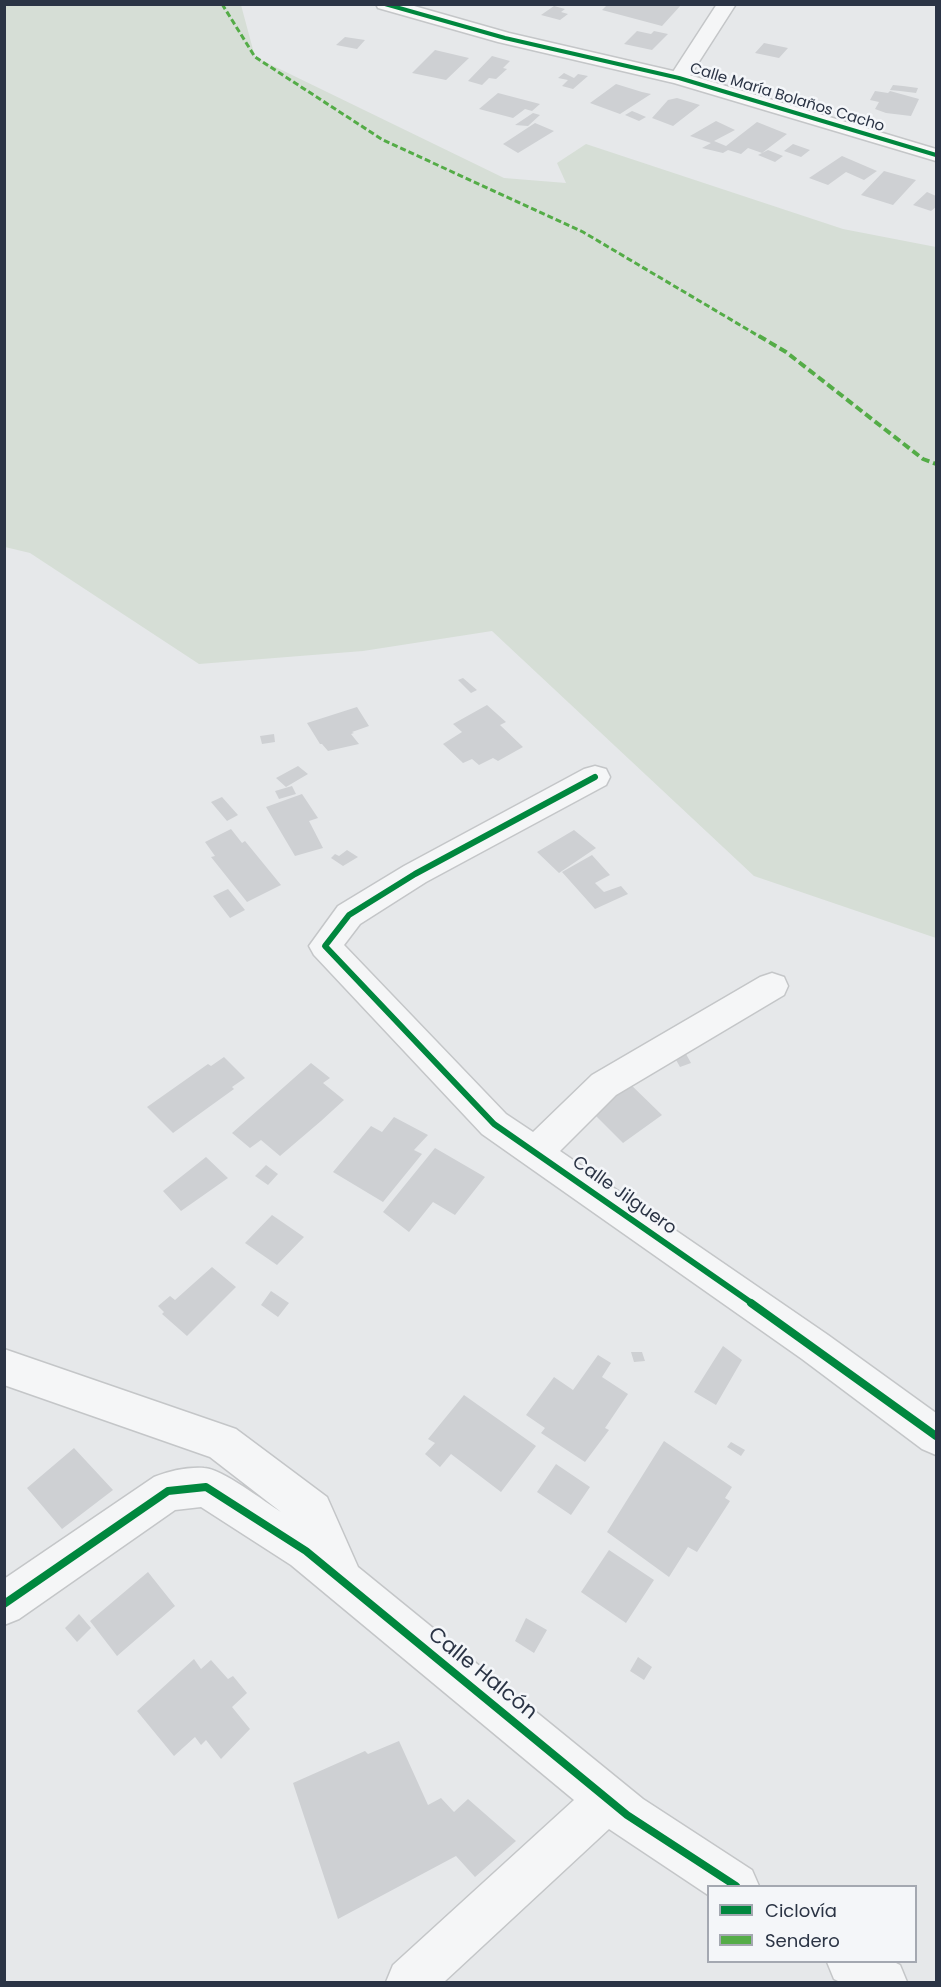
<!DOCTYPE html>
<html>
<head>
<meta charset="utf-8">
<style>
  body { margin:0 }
  #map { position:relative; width:941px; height:1987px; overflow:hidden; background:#e6e8ea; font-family:Poppins,sans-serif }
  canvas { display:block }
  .frame { position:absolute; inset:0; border:6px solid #2b3445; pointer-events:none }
  .legend { position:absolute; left:707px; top:1885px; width:210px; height:78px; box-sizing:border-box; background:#f4f6f9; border:2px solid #a4a8b1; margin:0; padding:8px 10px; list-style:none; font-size:18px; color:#2b3445 }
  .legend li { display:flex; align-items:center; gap:12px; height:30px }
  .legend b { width:30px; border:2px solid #a4a8b1 }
</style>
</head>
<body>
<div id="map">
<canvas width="941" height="1987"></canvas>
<div class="frame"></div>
<ul class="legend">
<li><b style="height:8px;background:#00873e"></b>Ciclovía</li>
<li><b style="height:8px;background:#54ac47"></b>Sendero</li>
</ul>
</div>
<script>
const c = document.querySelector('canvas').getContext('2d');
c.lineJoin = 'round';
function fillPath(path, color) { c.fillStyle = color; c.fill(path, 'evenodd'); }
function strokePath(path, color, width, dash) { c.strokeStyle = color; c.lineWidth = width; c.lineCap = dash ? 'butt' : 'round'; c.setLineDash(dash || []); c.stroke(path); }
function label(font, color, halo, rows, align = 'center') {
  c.font = font + ' Poppins,sans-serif'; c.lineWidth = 5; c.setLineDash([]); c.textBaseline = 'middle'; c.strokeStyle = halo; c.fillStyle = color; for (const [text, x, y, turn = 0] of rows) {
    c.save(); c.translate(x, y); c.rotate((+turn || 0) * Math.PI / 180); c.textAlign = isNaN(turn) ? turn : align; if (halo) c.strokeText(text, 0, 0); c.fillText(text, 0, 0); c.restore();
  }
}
const green = new Path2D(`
  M4,5h237l14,52 249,121 62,5 -9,-20 29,-19 257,85 93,18v691l-182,-62 -262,-245 -129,20 -164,13 -169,-111 -25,-6z`);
const building = new Path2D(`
  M608,4h74l-20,22 -60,-16z
  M554,6l11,3 -4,3 7,2 -8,6 -19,-5z
  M637,31l14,3 3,-3 14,3 -16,16 -28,-6z
  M345,37l20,3 -8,9 -21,-4z
  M764,43l24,5 -9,10 -24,-5z
  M435,50l34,8 -23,22 -34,-7z
  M492,56l18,5 -7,7 4,1 -11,10 -7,-1 -7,7 -14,-4z
  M564,73l10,5 4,-4 10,2 -15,13 -11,-3 6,-6 -10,-2z
  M616,84l26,8 9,2 -31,20 -30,-11z
  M893,85l10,1 15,2 -2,5 -16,-2 -10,-1z
  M875,91l13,2 2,-2 29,8 -8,17 -25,-3 -11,-4 4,-7 -9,-2z
  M498,93l42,11 -8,7 -7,-2 -12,9 -34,-9z
  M677,98l23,7 -27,21 -21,-8 16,-18z
  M632,111l5,2 9,4 -7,4 -14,-6z
  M533,113l7,2 -12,11 -13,-1z
  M854,115l12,3 -6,8 -11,-3z
  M716,121l19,9 -21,11 12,5 31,-24 30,12 -25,19 -14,-5 -7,6 -13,-4 -5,3 -21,-5 9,-5 -21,-7z
  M535,123l19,8 -36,22 -15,-9z
  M793,144l17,6 -9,7 -17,-6z
  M768,150l15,6 -8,6 -17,-7z
  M842,156l35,15 -13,9 -18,-8 -18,13 -19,-7z
  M884,171l32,9 -23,25 -32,-10z
  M927,192l9,4v11l-5,4 -18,-6z
  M463,678l14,12 -6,3 -13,-13z
  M487,705l19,17 -6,3 23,22 -25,14 -5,-3 -14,7 -7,-6 -9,4 -20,-19 19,-12 -9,-8z
  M357,707l12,19 -17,6 2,1 -3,1 8,10 -31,7 -6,-7h-2l-13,-21z
  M274,734l1,8 -13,2 -2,-8z
  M298,766l10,8 -22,13 -10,-9z
  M292,786l4,8 -17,5 -4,-8z
  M302,794l16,24 -9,3 14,27 -28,8 -29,-49z
  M222,797l16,18 -11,6 -16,-19z
  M231,829l11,14 3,-2 36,44 -34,17 -36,-45 4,-1 -10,-14z
  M574,830l22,18 -37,25 -22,-21z
  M347,850l11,7 -15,9 -12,-8 4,-4 4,2z
  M592,855l18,20 -15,8 9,9 17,-6 7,8 -33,15 -33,-37z
  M228,889l17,21 -15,8 -17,-22z
  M686,1054l5,9 -11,4 -5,-9z
  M224,1057l21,21 -13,9 2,2 -61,44 -26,-26 61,-43 3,2z
  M311,1063l19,15 -7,5 21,17 -23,21 -41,35 -19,-16 -11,8 -18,-15z
  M626,1080l36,35 -39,28 -36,-36z
  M394,1117l34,18 -14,15 8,4 -39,48 -50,-30 38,-46 11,6z
  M435,1148l50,29 -30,38 -22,-13 -24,30 -26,-20z
  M206,1157l22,21 -47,33 -18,-20z
  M266,1165l12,9 -10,11 -13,-9z
  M272,1215l32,22 -27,28 -32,-22z
  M212,1267l24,20 -49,49 -25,-22 2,-2 -6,-6 12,-10 5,4z
  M271,1291l18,12 -11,14 -17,-12z
  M723,1346l19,14 -26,45 -22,-13z
  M631,1352h11l3,9 -11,1z
  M598,1355l13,8 -9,14 26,17 -23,34 4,2 -24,32 -44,-29 4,-5 -19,-13 28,-38 19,13z
  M464,1395l72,51 -35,46 -50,-38 -11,13 -15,-13 10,-11 -7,-4z
  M664,1441l68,46 -7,11 5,3 -33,51 -9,-5 -19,30 -62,-45z
  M731,1442l14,8 -4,6 -14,-9z
  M74,1448l39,42 -51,39 -35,-41z
  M556,1464l34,23 -19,28 -34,-23z
  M609,1550l45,30 -28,43 -45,-31z
  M148,1572l27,34 -58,50 -27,-35z
  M79,1614l12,14 -14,14 -12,-14z
  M526,1618l21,12 -13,23 -19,-12z
  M638,1657l14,10 -8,13 -14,-9z
  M194,1659l7,10 10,-9 17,19 5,-3 14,17 -15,14 18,22 -29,30 -15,-19 -5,5 -6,-8 -21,19 -37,-45z
  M399,1741l29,64 13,-7 13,14 14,-13 48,42 -41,36 -19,-21 -118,63 -45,-136 72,-32 3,3z`);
const street = new Path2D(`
  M717,4h19l-50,78h-14l-3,-4z
  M595,766l11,3 4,8 -4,8 -180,97 -66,42 -16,21 162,169 27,18 59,-57 168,-98 12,-4 12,4 4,9 -4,9 -168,100 -56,56 268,184 108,78v42l-14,-6 -120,-90 -320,-225 -168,-179 -5,-9 29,-40 66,-40 180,-97z
  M4,1349l232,80 91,68 31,70 285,232 109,71 7,16h-51v9l-99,-66 -165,153h-58l7,-17 181,-165 -283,-235 -90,-58 -26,3 -156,109 -15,6v-46l150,-102c15,-6 34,-10 50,-9 17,0 61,34 77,44l-71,-55 -206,-72z
  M827,1962h67l6,3 7,17h-67l-6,-3z`);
const secondary = new Path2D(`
  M376,4h31l102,29 177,41 250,75v12l-262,-78 -176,-41 -120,-34z`);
const quietFar1 = new Path2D(`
  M222,4l33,53 128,83 200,92 179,106`);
const quiet = new Path2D(`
  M759,336l27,16 137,107 13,5`);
const cyclewayFar2 = new Path2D(`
  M385,4l120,34 174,40 257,77`);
const cyclewayFar1 = new Path2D(`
  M595,777l-180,97 -66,41 -24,31 169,178 259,180`);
const cycleway = new Path2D(`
  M751,1303l185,133
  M4,1604l164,-113 38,-4 100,64 321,264 109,71`);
const farStreetnames = [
  ["Calle María Bolaños Cacho",787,98,17]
];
const streetNames = [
  ["Calle Jilguero",624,1196,35]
];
const nearStreetnames = [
  ["Calle Halcón",482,1674,39]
];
fillPath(green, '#d6ded6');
fillPath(building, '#ced0d3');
strokePath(street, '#c4c6c8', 3);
strokePath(secondary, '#c4c6c8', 3);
fillPath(street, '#f5f6f7');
fillPath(secondary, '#f8f8f8');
strokePath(quietFar1, '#54ac47', 3, [6, 3]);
strokePath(quiet, '#54ac47', 4, [8, 4]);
strokePath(cyclewayFar2, '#00873e', 4);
strokePath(cyclewayFar1, '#00873e', 6);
strokePath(cycleway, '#00873e', 8);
label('15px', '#2b3445', '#f4f6f9', farStreetnames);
label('18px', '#2b3445', '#f4f6f9', streetNames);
label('21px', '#2b3445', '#f4f6f9', nearStreetnames);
</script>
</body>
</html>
